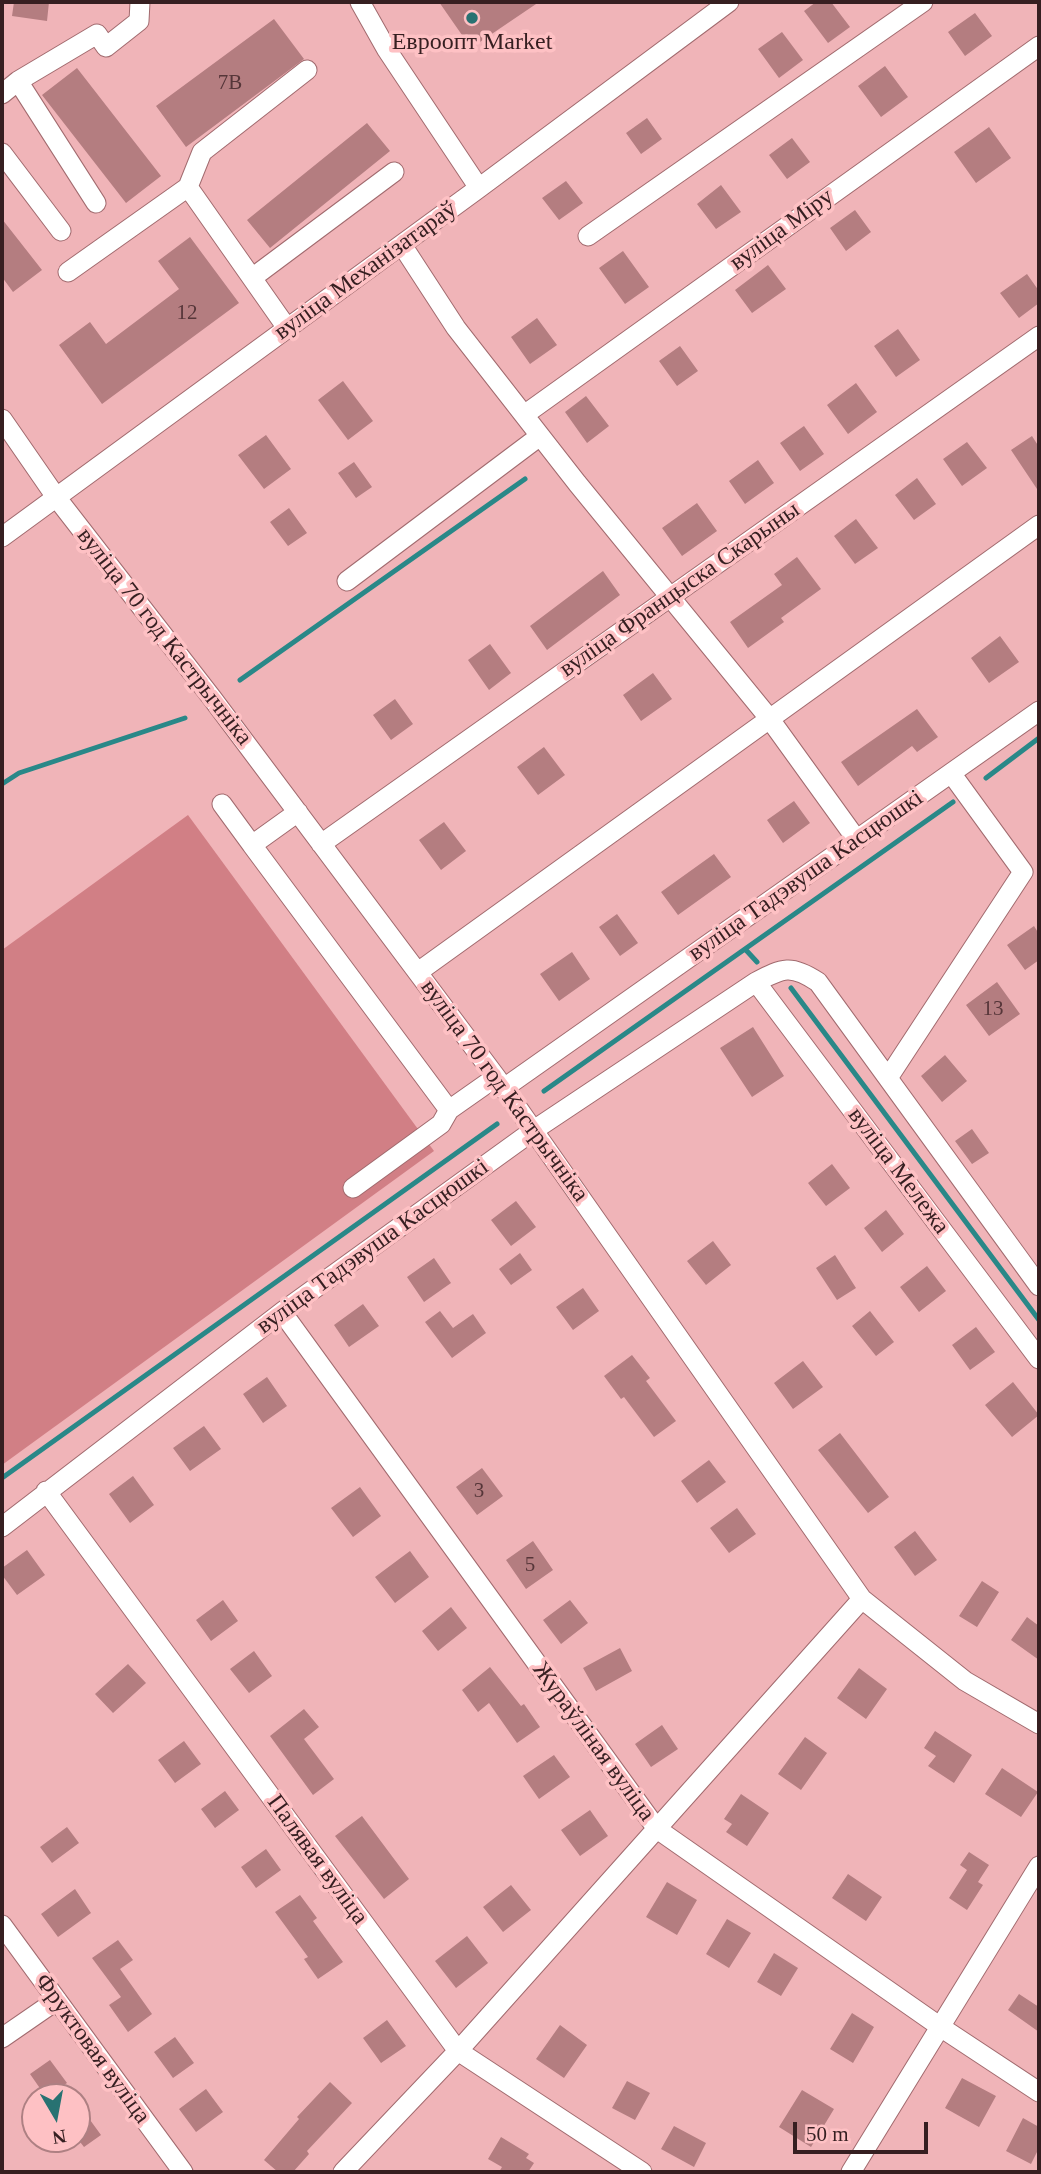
<!DOCTYPE html>
<html>
<head>
<meta charset="utf-8">
<style>
  body { margin:0 }
  #map { position:relative; width:1041px; height:2174px; overflow:hidden; background:#f0b4b8; font-family:Georgia,serif }
  canvas { display:block }
  .frame { position:absolute; inset:0; border:4px solid #361f21; pointer-events:none }
  .north { position:absolute; left:21px; top:2083px; width:70px; height:70px; box-sizing:border-box; background:#fec1c4; border:2px solid #ae8083; border-radius:50%; rotate:170deg; font-size:19px; font-weight:700; line-height:28px; text-align:center; color:#361f21 }
  .north::after { content:''; display:block; margin:auto; width:24px; height:32px; background:#287272; clip-path:polygon(50% 0,100% 100%,50% 72%,0 100%) }
  .scale { position:absolute; left:793px; top:2122px; width:135px; height:32px; box-sizing:border-box; border:4px solid #361f21; border-top:0; padding-left:9px; font-size:21px; line-height:24px; white-space:nowrap; color:#361f21; -webkit-text-stroke:5px #fec1c4; paint-order:stroke }
</style>
</head>
<body>
<div id="map">
<canvas width="1041" height="2174"></canvas>
<div class="frame"></div>
<div class="north">N</div>
<div class="scale">50 m</div>
</div>
<script>
const c = document.querySelector('canvas').getContext('2d');
c.lineJoin = 'round';
function fillPath(path, color) { c.fillStyle = color; c.fill(path, 'evenodd'); }
function strokePath(path, color, width, dash) { c.strokeStyle = color; c.lineWidth = width; c.lineCap = dash ? 'butt' : 'round'; c.setLineDash(dash || []); c.stroke(path); }
function label(font, color, halo, rows, align = 'center') {
  c.font = font + ' Georgia,serif'; c.lineWidth = 7; c.setLineDash([]); c.textBaseline = 'middle'; c.strokeStyle = halo; c.fillStyle = color; for (const [text, x, y, turn = 0] of rows) {
    c.save(); c.translate(x, y); c.rotate((+turn || 0) * Math.PI / 180); c.textAlign = isNaN(turn) ? turn : align; if (halo) c.strokeText(text, 0, 0); c.fillText(text, 0, 0); c.restore();
  }
}
const green = new Path2D(`
  M188,815l246,336 -432,314v-515z`);
const stream = new Path2D(`
  M240,680l285,-201
  M986,778l53,-40
  M2,784l17,-11 166,-55
  M745,949l12,13
  M791,988l248,332
  M544,1091l409,-289
  M2,1478l495,-354`);
const building = new Path2D(`
  M14,2h35l-2,19 -35,-5z
  M439,2h100l-68,46z
  M816,2h15l19,25 -22,16 -24,-32z
  M975,13l17,23 -27,20 -17,-24z
  M274,19l30,40 -118,88 -30,-41z
  M782,32l21,28 -24,18 -21,-29z
  M885,66l23,31 -27,20 -23,-31z
  M77,68l84,108 -35,27 -84,-108z
  M647,118l15,21 -21,15 -15,-21z
  M367,123l23,28 -120,97 -23,-28z
  M989,127l22,31 -35,25 -22,-31z
  M792,138l18,24 -23,17 -18,-24z
  M566,181l17,22 -24,17 -17,-22z
  M721,185l20,27 -25,17 -19,-25z
  M855,210l16,22 -25,19 -16,-23z
  M2,219l40,51 -29,22 -11,-15z
  M190,237l49,66 -137,101 -43,-59 31,-23 16,22 73,-55 -21,-28z
  M623,251l26,36 -24,17 -26,-36z
  M768,265l18,24 -34,24 -17,-23z
  M1027,274l12,17v12l-20,15 -19,-25z
  M537,318l20,27 -27,19 -19,-27z
  M898,329l22,31 -24,17 -22,-31z
  M680,346l18,25 -21,15 -18,-25z
  M343,381l30,40 -25,19 -30,-40z
  M856,383l21,29 -29,22 -21,-29z
  M586,396l23,30 -22,17 -22,-31z
  M804,426l20,28 -24,17 -20,-28z
  M266,435l25,34 -27,20 -26,-34z
  M1032,436l7,11v45l-28,-42z
  M967,442l20,26 -25,18 -19,-27z
  M758,460l16,23 -29,21 -16,-23z
  M354,462l18,25 -16,11 -18,-25z
  M917,478l19,26 -22,16 -19,-25z
  M697,503l20,28 -35,25 -20,-28z
  M289,508l18,25 -19,13 -18,-24z
  M856,519l22,29 -23,16 -21,-28z
  M797,557l24,32 -40,29 3,4 -36,26 -18,-26 52,-37 -8,-11z
  M603,571l17,24 -73,55 -17,-24z
  M1000,636l19,26 -30,21 -18,-25z
  M490,644l21,29 -22,17 -21,-30z
  M653,673l19,26 -31,22 -18,-26z
  M395,699l18,25 -22,16 -18,-25z
  M917,709l21,28 -21,15 -5,-6 -54,40 -17,-24z
  M544,747l21,28 -27,20 -21,-28z
  M794,801l16,22 -27,20 -16,-23z
  M444,822l22,29 -25,19 -22,-30z
  M714,854l17,23 -53,38 -17,-23z
  M617,914l21,29 -18,13 -21,-29z
  M1034,926l5,8v26l-14,10 -18,-25z
  M572,952l18,27 -31,22 -19,-27z
  M997,982l23,32 -31,22 -23,-31z
  M753,1027l31,49 -32,21 -32,-49z
  M945,1055l22,26 -25,21 -21,-26z
  M972,1129l17,24 -17,11 -17,-23z
  M832,1164l18,24 -24,18 -18,-23z
  M516,1201l20,26 -25,19 -20,-26z
  M886,1210l18,24 -22,18 -18,-24z
  M713,1241l18,24 -25,20 -19,-24z
  M520,1253l12,17 -21,15 -12,-16z
  M835,1255l21,33 -19,12 -21,-32z
  M434,1258l17,25 -27,19 -17,-25z
  M927,1266l19,25 -27,21 -19,-25z
  M583,1288l16,23 -26,19 -17,-23z
  M363,1304l16,22 -30,21 -15,-22z
  M440,1311l13,17 20,-14 13,19 -34,25 -27,-36z
  M870,1311l24,31 -18,14 -24,-30z
  M976,1327l19,25 -25,18 -18,-25z
  M632,1355l18,23 -4,3 30,40 -22,16 -30,-40 -3,2 -17,-23z
  M803,1361l20,26 -30,22 -19,-26z
  M267,1377l20,29 -24,17 -20,-29z
  M1013,1382l26,33 -27,22 -27,-32z
  M204,1426l17,23 -31,22 -17,-23z
  M840,1433l49,64 -21,16 -50,-63z
  M709,1460l17,22 -29,21 -16,-22z
  M482,1468l21,28 -26,19 -21,-28z
  M133,1476l21,29 -24,18 -21,-29z
  M360,1487l21,29 -28,21 -22,-29z
  M737,1508l19,26 -27,19 -19,-25z
  M915,1531l22,29 -22,16 -21,-29z
  M533,1541l20,29 -27,19 -20,-29z
  M27,1550l18,25 -28,20 -15,-20v-7z
  M410,1551l19,26 -34,26 -20,-26z
  M982,1581l17,11 -22,35 -18,-11z
  M223,1600l15,21 -27,20 -15,-21z
  M570,1600l18,23 -27,21 -18,-24z
  M451,1607l16,21 -29,23 -16,-20z
  M1027,1617l12,9v34l-28,-20z
  M620,1648l12,23 -36,20 -13,-23z
  M254,1651l18,25 -23,17 -19,-24z
  M128,1664l18,19 -33,30 -18,-19z
  M490,1667l31,39 3,-2 16,23 -23,16 -28,-40 -11,9 -16,-22z
  M859,1668l28,21 -21,30 -29,-21z
  M304,1709l15,18 -15,12 30,40 -21,16 -43,-59z
  M662,1725l16,24 -27,18 -16,-23z
  M935,1731l37,24 -18,28 -26,-17 8,-10 -12,-8z
  M805,1737l22,16 -26,37 -23,-16z
  M184,1741l17,23 -26,19 -17,-23z
  M554,1755l16,22 -31,22 -16,-23z
  M1002,1768l36,24 -17,25 -36,-23z
  M225,1791l14,19 -24,18 -14,-19z
  M741,1794l28,19 -22,33 -21,-14 6,-8 -8,-5z
  M590,1810l18,26 -28,20 -19,-26z
  M362,1816l47,63 -25,20 -49,-63z
  M67,1827l12,16 -27,20 -12,-16z
  M266,1849l15,21 -25,18 -15,-21z
  M969,1852l20,13 -11,17 5,3 -16,25 -18,-12 18,-28 -7,-5z
  M848,1874l34,23 -16,24 -34,-23z
  M667,1882l30,18 -20,35 -31,-18z
  M511,1885l20,25 -28,22 -20,-25z
  M75,1889l16,24 -33,24 -17,-23z
  M300,1895l17,23 -4,3 30,41 -25,17 -14,-20 4,-2 -33,-45z
  M727,1919l24,14 -22,35 -23,-14z
  M467,1936l21,27 -32,25 -21,-27z
  M118,1940l15,20 -13,9 32,45 -24,18 -19,-27 12,-8 -29,-39z
  M774,1953l24,15 -17,28 -24,-14z
  M1019,1994l20,13v25l-31,-22z
  M852,2013l22,14 -21,36 -23,-14z
  M387,2020l19,26 -25,17 -18,-25z
  M560,2025l27,20 -23,33 -28,-19z
  M175,2037l19,26 -21,15 -19,-26z
  M50,2060l17,23 -21,14 -16,-23z
  M962,2078l34,18 -17,31 -34,-19z
  M627,2081l23,12 -15,27 -23,-12z
  M330,2082l22,21 -45,48 2,3 -16,18h-15l-14,-12 35,-41 -2,-2z
  M206,2089l17,23 -27,20 -17,-23z
  M802,2090l32,19 -23,38 -32,-20z
  M77,2102l24,33 -17,12 -7,-9z
  M1023,2118l16,9v21l-8,16 -25,-13z
  M674,2126l32,17 -12,24 -33,-18z
  M501,2137l28,17 -3,4 8,5 -6,9h-29l3,-5 -14,-8z`);
const minor = new Path2D(`
  M360,2l27,48 92,138
  M18,81l79,-47 9,13 33,-26 1,-19
  M2,94l16,-13 78,122
  M2,153l59,78
  M188,187l14,-35 105,-82
  M588,236l335,-234
  M402,245l54,83 121,155 192,235 88,122
  M68,272l120,-85 99,141
  M252,278l142,-106
  M524,415l515,-369
  M2,419l54,78 156,201 284,379 366,522 103,82 74,43
  M2,537l477,-349 250,-186
  M347,581l193,-145
  M222,804l30,41
  M298,812l-46,33 197,265 47,-33
  M321,844l718,-508
  M418,972l621,-447
  M756,982l283,377
  M888,1078l135,-206 -72,-99
  M504,1088l535,-377
  M353,1188l88,-64 8,-14
  M282,1312l375,517 285,199 97,64
  M46,1491l412,560 184,121
  M2,1527l280,-215 252,-182 222,-148c27,-14 35,-18 62,0l221,304
  M2,1925l181,247
  M2,2038l55,-38
  M343,2172l115,-121 404,-452
  M851,2172l188,-306`);
const markers = [
  [472,18,7,"#287272"]
];
const numberNames = [
  ["7В",230,83],
  ["12",187,313],
  ["13",993,1009],
  ["3",479,1491],
  ["5",530,1565]
];
const poiNames = [
  ["Евроопт Market",472,43]
];
const streetNames = [
  ["вуліца Міру",782,230,-36],
  ["вуліца Механізатараў",366,271,-36],
  ["вуліца Францыска Скарыны",680,590,-35],
  ["вуліца 70 год Кастрычніка",164,637,52],
  ["вуліца Тадэвуша Касцюшкі",806,876,-35],
  ["вуліца 70 год Кастрычніка",504,1091,54],
  ["вуліца Мележа",898,1171,53],
  ["вуліца Тадэвуша Касцюшкі",373,1247,-36],
  ["Жураўліная вуліца",593,1742,54],
  ["Палявая вуліца",317,1860,54],
  ["Фруктовая вуліца",92,2049,54]
];
fillPath(green, '#d17f85');
strokePath(stream, '#298888', 5);
fillPath(building, '#b47d80');
strokePath(minor, '#a16a6e', 21);
strokePath(minor, '#fff', 19);
for (const [x, y, r, color] of markers) { const dot = new Path2D(); dot.arc(x, y, r, 0, 2 * Math.PI); c.fillStyle = color; c.fill(dot); strokePath(dot, '#fec1c4', 2.5); }
label('21px', '#563639', null, numberNames);
label('24px', '#361f21', '#fec1c4', poiNames);
label('24px', '#361f21', '#fec1c4', streetNames);
</script>
</body>
</html>
